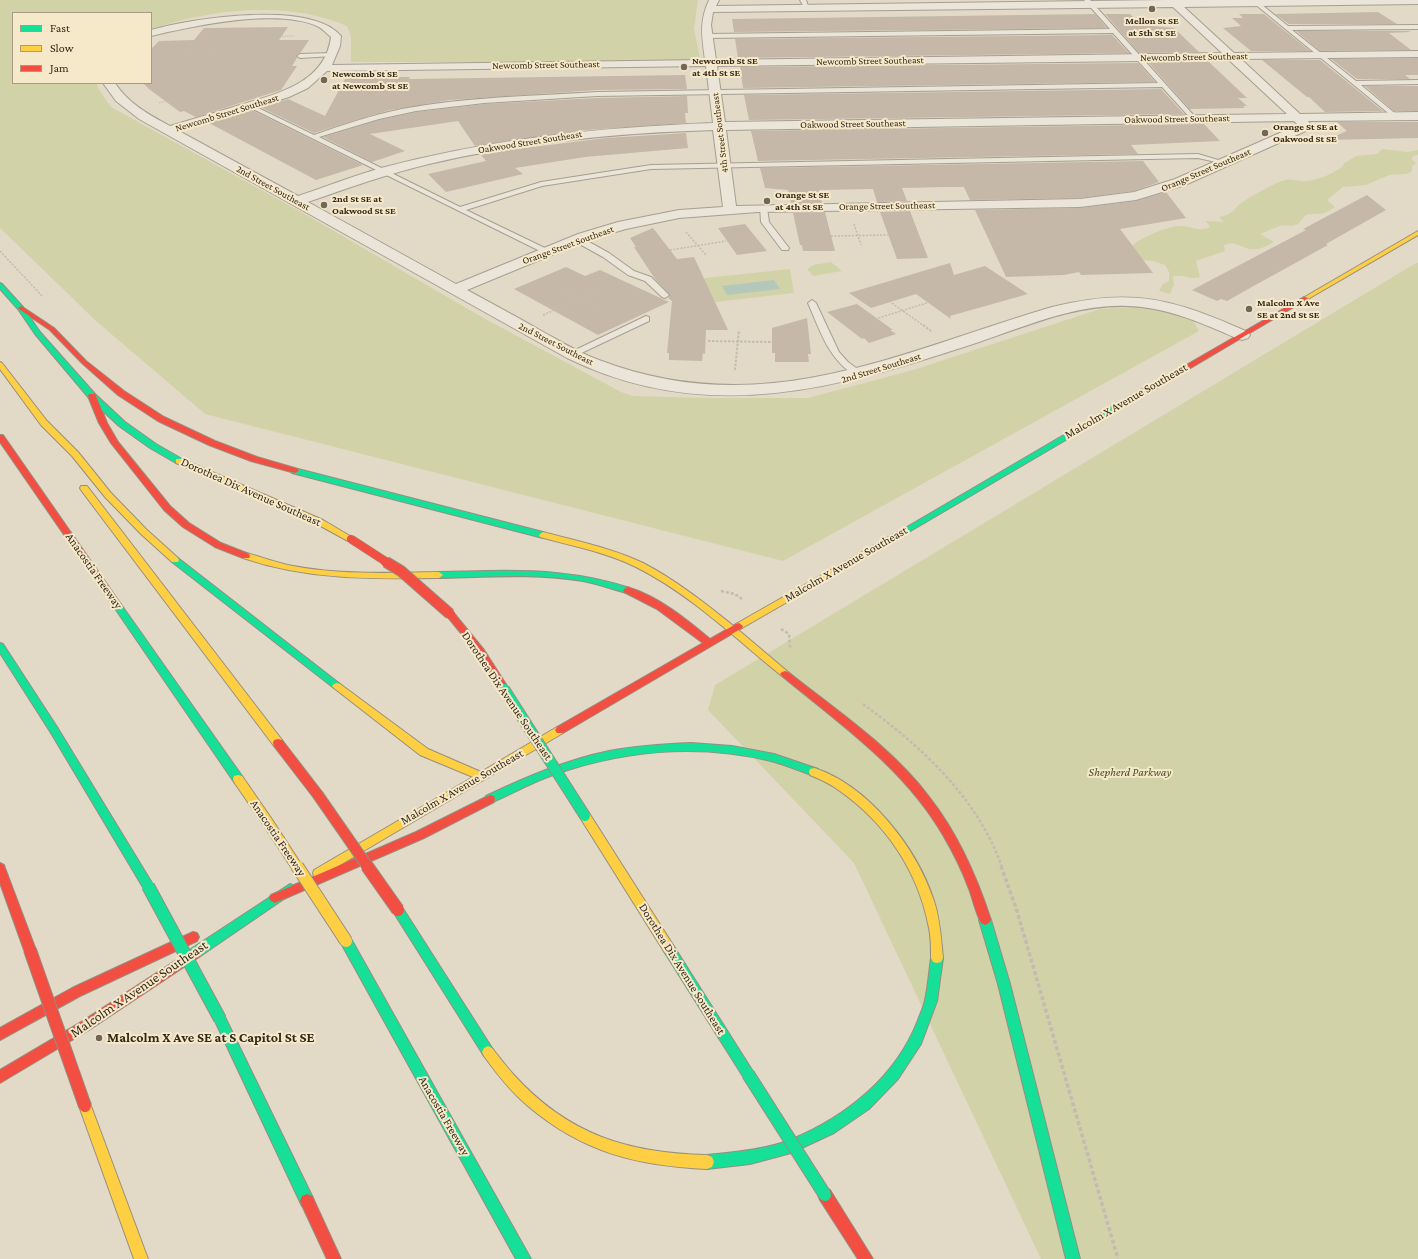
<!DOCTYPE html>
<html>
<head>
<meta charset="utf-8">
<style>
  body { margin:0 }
  #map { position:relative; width:1418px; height:1259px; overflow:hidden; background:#e2dac7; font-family:"Crimson Pro",serif }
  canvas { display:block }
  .legend { position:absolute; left:12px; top:12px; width:140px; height:72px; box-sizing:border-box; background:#f6e9ca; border:1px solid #a89b84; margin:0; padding:5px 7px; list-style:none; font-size:12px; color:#34271a }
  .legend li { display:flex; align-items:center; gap:8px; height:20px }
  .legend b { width:20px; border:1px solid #a89b84 }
</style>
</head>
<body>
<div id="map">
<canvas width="1418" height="1259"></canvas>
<ul class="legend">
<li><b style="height:5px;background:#16e098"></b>Fast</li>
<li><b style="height:5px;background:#ffcf43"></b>Slow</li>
<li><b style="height:5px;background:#f24e42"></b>Jam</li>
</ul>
</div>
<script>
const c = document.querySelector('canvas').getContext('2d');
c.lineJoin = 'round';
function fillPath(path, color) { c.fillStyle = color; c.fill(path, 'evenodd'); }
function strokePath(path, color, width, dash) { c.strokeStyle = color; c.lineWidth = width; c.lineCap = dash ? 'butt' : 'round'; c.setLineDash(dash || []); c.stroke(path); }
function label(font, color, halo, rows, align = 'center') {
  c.font = font + ' "Crimson Pro",serif'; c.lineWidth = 4; c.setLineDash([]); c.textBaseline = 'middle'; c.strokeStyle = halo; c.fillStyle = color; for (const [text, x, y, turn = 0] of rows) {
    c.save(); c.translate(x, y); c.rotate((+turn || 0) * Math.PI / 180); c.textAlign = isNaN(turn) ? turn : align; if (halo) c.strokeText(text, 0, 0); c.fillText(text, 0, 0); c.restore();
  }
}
const green = new Path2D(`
  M0,0h698l-4,29 7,33h-350v-25l-4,-11c-60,-26 -135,-17 -196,3v-16h-138v70h84l1,5 13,19 192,106 177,103 141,76 12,4 80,2h95l105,-28 187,-61 31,-2 30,4 31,7 7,13 -416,230 -578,-147 -109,-93 -96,-93z
  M1382,149l26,3 10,-2v5l-5,1 -1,3 4,4 -4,3v5l-5,3 -18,1 -23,10 -23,2 -16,13 8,7c-15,10 -14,5 -29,8l-8,9 -6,2 -10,-1 -22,9 14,8c-7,4 -16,9 -25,7 -10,-3 -15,-8 -25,-4l1,6 -29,10 4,16c-10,4 -17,-4 -27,0l1,8 -4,9 -11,-3 4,-7 6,-3v-9l-4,-7 -13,-4 -27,-3c2,-4 4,-9 6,-11 9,-10 39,-22 51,-21 10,1 19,6 28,1l-4,-6 18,1 -5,-5c17,-4 13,-8 25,-16 12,-7 28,-17 41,-21 7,-2 14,2 21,1 12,-1 27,-7 37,-15v-2l13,-8 21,-2z
  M831,262l11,9 -29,5 -6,-7 6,-4z
  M1416,263h2v996h-377l-187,-396 -146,-153 7,-25z
  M790,269l4,24 -79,9 -29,-22z`);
const water = new Path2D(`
  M774,280l6,9 -53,6 -5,-9z`);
const building = new Path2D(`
  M1378,12l19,12h-108l-14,-10z
  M1095,14l12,14 -373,4 -2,-13z
  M1105,14h25l4,4h11l8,8 21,2 25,24 -60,1z
  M1239,14h25l46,37h-59l-28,-23 18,-2 -9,-8h11z
  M288,27l-9,13h30l-8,12 -5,4 1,2 -5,8h5l-16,24 -85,27 -12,-6 -4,1 -31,-23 -6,-6h8v-34l8,-8 35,-1 10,-12z
  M1296,31h112l3,1 -22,1 22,17 -91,1z
  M1112,35l17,18 -391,5 -3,-19z
  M1418,58v17h-13l5,4h-53l-26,-20z
  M1262,60h58l63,51 -58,1 -16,-15h-2z
  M1148,62h61l38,36h-9l9,8h-4l2,2 -55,1 4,5z
  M1138,63l17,19 -412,6 -3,-21z
  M685,75l2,14 -90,1 -147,10 -60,10 -76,23 -54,-26 28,-8 37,17 21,-39h64l-1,2z
  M1365,86h53v25h-24z
  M1161,89l23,25 -435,6 -5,-25z
  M687,96l1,17h-3l1,10 -99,7 -112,16 -17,-25 -88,13 35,17 -33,11 -49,-25 56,-17 37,-8 68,-8 113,-6z
  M252,110l111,55 -47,15 -107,-57z
  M1337,122h81v16l-92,2 21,-9z
  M1204,124l16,17 -89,4 7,9 -380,7 -7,-30z
  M686,133l2,15 -103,9 -70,11 8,6 -77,18 -18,-18 58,-13 -5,-6 19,-4 106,-13z
  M1143,161l16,21 -25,9 -54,7 -110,2 -6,-13h-17l-45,1 5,13 -30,1 -4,-13 -54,1 3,13h-31l-3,-13 -23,-2 -5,-20z
  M1166,192l20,26 -66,11 33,44 -72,2 -2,-3 -15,3 -58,2 -31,-67 105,-2 56,-7z
  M1367,195l19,15 -60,34 2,1 -78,43 -23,13 -6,-2 -4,2 -25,-11 114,-60 -3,-1z
  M910,211l18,47 -31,1 -17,-47z
  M825,212l10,39h-32l-1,-6h-2l-7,-32z
  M745,224l22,27 -30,4 -19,-27z
  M653,228l24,31 17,-2 34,73h-22l-1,24 -2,-1 -1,8 -33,-1v-7h-2l5,-52 -4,-3 2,-3 -15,-16 -21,-32h2l-6,-9z
  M950,263l4,12 31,-9 43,28 -78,22 1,3 -35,-25 -45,14 -22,-15z
  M566,267l19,9 15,-6 69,32 -71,33 -84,-46z
  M857,304l36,26h-3l6,4 -27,9 -5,-5 -2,1 -35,-27z
  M807,318l4,36h-3l1,8h-34v-9h-3v-25z`);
const pathFar4 = new Path2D(`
  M232,37l63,-1
  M193,42l-16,24 6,15 16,11
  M188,51l98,-2
  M151,70l42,-6 93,-1
  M184,80l65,-2 13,4
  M159,103l90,-25`);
const pathFar3 = new Path2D(`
  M854,224l7,21
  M686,232l20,23
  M831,236l57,-1
  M670,250l56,-9
  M0,251l42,45
  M561,289l40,21
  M889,301l35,25
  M543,315l54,-23
  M875,319l55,-17`);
const pathFar2 = new Path2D(`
  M923,325l8,6
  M708,341l64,1
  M735,370l4,-40`);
const pathFar1 = new Path2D(`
  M721,591l14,3 7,5
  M781,629l8,5 1,14
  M863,704c59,43 114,93 139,163`);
const path = new Path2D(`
  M1001,866l16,45 101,348`);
const lane = new Path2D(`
  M800,0h6l3,9h-4z
  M1084,0h6l106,118v2h-4l-30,-33 -565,9 -113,7 -68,8 -37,8 -60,18 141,70 81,-25 110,-17 547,-11 27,8v2l-27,-6 -547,11 -109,17 -76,24 83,40v4h-3l-299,-148 5,-1 62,30c29,-10 58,-20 88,-26 64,-12 130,-13 195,-17l561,-9 -45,-50 -405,5 -3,-2 3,-2 402,-5z
  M1250,0h6l32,26 130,-1v4l-126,1 64,51 62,-1v4l-57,1 36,30v2h-4z
  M331,53l2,1v2l-33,2 -3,-2 3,-2z
  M760,206l7,2 2,14 20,26 -1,2h-6l-21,-28z
  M574,237h6l29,16 25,18 17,6 18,18 -4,3 -3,-1 -17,-16 -17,-6 -25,-18 -29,-16z
  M812,300l4,3 23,49 9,10 15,11v4c-6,1 -9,-2 -13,-5 -23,-17 -31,-44 -42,-69z
  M646,316l3,1v4l-74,35 -3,1 -5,-3z`);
const street = new Path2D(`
  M709,0h10l-3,6 450,-6h252v4l-234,3 50,46 184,-2v6l-177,2 59,55 118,-2v8l-110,1 4,5 -2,3 -125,56 -49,15 -56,7 -322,5 -79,6 -53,11 -38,11 -121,50c24,13 48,26 71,39 20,11 39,23 61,31 165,63 297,-7 453,-53 80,-20 122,-8 196,25l2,3 -2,3 -6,2 -6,-2c-34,-15 -70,-31 -109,-32 -51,-2 -100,20 -148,36 -139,46 -271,85 -412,16l-428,-239 -23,-18 -13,-18h12c14,21 33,31 55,43 23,-7 47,-14 70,-21 39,-12 85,-22 91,-68 -4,-3 -8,-8 -12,-10 -40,-20 -126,-1 -168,9v-6c42,-12 160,-30 190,6l-1,10 -8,19 373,-5c-3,-24 -6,-38 4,-60zM1173,7l49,46 -506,7 -5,-35 2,-13zM1229,60l58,54 -562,8 -8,-56zM706,66l7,57c-113,4 -223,16 -332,45 -28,8 -56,19 -83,28l-119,-65 110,-34 19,-9 19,-17zM1294,121l4,4 -123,54 -41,13 -54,7 -344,7 -10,-76zM713,130l10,77 -44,3 -61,12 -40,12 -122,50 -148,-82c40,-14 79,-28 121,-38 93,-22 189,-31 284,-34z`);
const fast = new Path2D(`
  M0,283l2,1 21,23 17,25 55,62 30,28 31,22 26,15v4h-6l-26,-15 -31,-22 -30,-28 -54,-64 -17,-25 -18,-20z
  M1144,388h6l1,2 -249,146 -3,1 -4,-3z
  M292,469h6l245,63 4,3 -4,3 -251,-65 -1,-2z
  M175,557l3,1 162,126 2,2 -2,2h-6l-162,-126 -1,-2z
  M486,571c50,-1 95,1 144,17l1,2 -4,3c-15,-4 -29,-9 -44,-12 -48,-8 -96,-4 -144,-3l-4,-3 4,-3z
  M117,602l3,1 122,173 1,3 -1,3 -4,1 -4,-1 -120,-175 -1,-2z
  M0,643l3,1 54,83 95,156 2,3 -2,3 -4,2 -4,-2 -93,-156 -51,-80z
  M691,743l41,3 42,8 44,15 1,3 -1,3 -4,1c-14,-5 -28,-11 -43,-15 -67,-16 -134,-12 -200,8 -13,4 -27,9 -40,15 -14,6 -27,14 -41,19l-4,-1 -1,-3 1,-3c40,-19 80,-36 123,-45 27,-5 55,-7 82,-8z
  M290,884l4,2 2,3 -2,3 -95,65 -4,1 -4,-1 -2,-4 2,-4z
  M398,905l4,2 90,141 2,4 -2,4 -4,2 -4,-2 -90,-143 -2,-3 2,-3z
  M985,915l4,2 2,3 19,64 70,275h-14l-68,-275 -19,-64 2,-3z
  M346,936l4,1 181,322h-15l-174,-314 -2,-4 2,-4z
  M669,944l4,1 79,125 2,4 -2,4 -4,2 -4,-2 -79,-125 -2,-4 2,-4z
  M937,953l4,1 2,4 -6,43 -16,43 -23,35 -29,30 -35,24 -43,20 -41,11 -43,5 -5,-2 -2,-5 2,-5 5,-2c28,-3 57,-5 83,-15 56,-23 106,-63 128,-120 2,-6 6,-13 7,-20 3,-13 4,-28 6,-42l2,-4z
  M220,1013l4,2 88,181 2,5 -2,5 -5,2 -5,-2 -88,-187 2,-4z`);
const slow = new Path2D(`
  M1418,231v4l-110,64 -5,-1z
  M0,362l2,1 45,58 31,31 33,41 36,37 31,28 1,2 -1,2h-6l-31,-28 -36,-37 -33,-41 -31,-31 -41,-56z
  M176,459h6l141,61 32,19 -4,3 -3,-1 -31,-17 -141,-61z
  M81,486h6l195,254 1,3 -1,3h-8l-193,-256 -1,-2z
  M899,531l3,1 1,2 -1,2 -160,92h-6l52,44 2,2 -2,2h-6c-47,-38 -92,-82 -146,-109 -30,-15 -64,-21 -96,-30l-1,-2 4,-3c33,9 69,16 100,31 33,17 63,41 93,65l-1,-2 1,-2z
  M246,553c16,4 31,10 47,13 48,9 97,7 146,6l4,3 -4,3c-68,1 -131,2 -196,-20l-1,-2 1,-2z
  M337,683l3,1 88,65 53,23 76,-45h6l2,3 -2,3 -245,145 -4,-2 -1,-3 1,-3 159,-93 -53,-22 -86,-67 -2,-2 2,-2z
  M814,768c54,17 103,80 120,133 6,18 7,37 9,57l-2,4 -4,1 -4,-1 -2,-4c0,-10 0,-21 -2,-30 -11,-58 -44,-106 -92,-139 -8,-6 -18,-10 -27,-14l-1,-3 1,-3z
  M238,775l4,1 29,42 1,3 -1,3 -4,1 -4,-1 -29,-42 -1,-3 1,-3z
  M585,812l4,1 84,132 2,4 -2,4 -4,1 -4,-1 -84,-134 -1,-3 1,-3z
  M488,1046l4,2c7,9 14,18 21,26 55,61 115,79 194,81l5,2 2,5 -2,5 -5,2c-70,-3 -125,-17 -179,-63 -17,-14 -31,-32 -44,-50l-2,-4 2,-4z
  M85,1100l5,2 1,4 57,153h-14l-55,-153 1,-4z`);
const jam = new Path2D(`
  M1304,297l5,1 -159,94h-6l-1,-2z
  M21,306l33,22 32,33 38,30 40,26 51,24 42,16 41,12 1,2 -4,2 -44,-12 -42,-16 -51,-24 -40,-26 -36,-32 -32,-33 -31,-21 -1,-1z
  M89,394h6l1,2 11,27 11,19 52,64 19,17 32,20 28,11 1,2 -1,2h-6l-28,-11 -32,-20 -19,-17 -53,-67 -12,-20 -11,-27z
  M0,435h3l117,168 1,2 -1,2h-6l-114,-165z
  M627,587c31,9 59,32 83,52l26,-15 3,-1 4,3 -1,2 -179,105h-6l-2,-3 2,-3 146,-84 -46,-34 -33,-17 -1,-2z
  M450,611l3,1 31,38 25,39 -2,2h-6l-23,-37 -31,-38 -1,-2z
  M785,671l3,1c49,39 105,76 142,126 28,36 47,79 61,122l-2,3 -4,2 -4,-2c-5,-10 -8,-23 -12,-34 -7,-19 -16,-37 -26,-54 -39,-67 -103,-111 -161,-159l-2,-2 2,-2z
  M278,739l4,1 40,52 1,3 -1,3 -4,1 -4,-1 -40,-52 -1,-3 1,-3z
  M490,795l4,1 1,3 -1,3 -70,36 -145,63 -4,2 -4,-2 -2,-3 2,-3 145,-63z
  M0,863l4,2 1,3 31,82 -2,4 -4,1 -4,-1 -2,-4 -24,-67z
  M193,932l4,1 2,4 -2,4 -117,55 -80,44v-12l72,-40z
  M195,948l4,1 2,4 -2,4 -110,73 -89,53v-13l81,-48z
  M825,1188l5,2 43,69h-15l-38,-59 -2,-5 2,-5z
  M307,1194l5,2 29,63h-14l-27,-58 2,-5z`);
const fastBridgeFar1 = new Path2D(`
  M504,689l81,127`);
const fastBridge = new Path2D(`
  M148,886l72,133
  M748,1074l77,121`);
const slowBridgeFar1 = new Path2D(`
  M267,821l30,46`);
const slowBridge = new Path2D(`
  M297,866l49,75`);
const jamBridgeFar2 = new Path2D(`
  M351,539l37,24`);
const jamBridgeFar1 = new Path2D(`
  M386,562l15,9 49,43
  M318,795l50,72`);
const jamBridge = new Path2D(`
  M367,866l31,44
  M30,950l55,156`);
const markers = [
  [1152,9,4,"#716657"],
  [684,67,4,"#716657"],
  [324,80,4,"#716657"],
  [1265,133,4,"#716657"],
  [767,201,4,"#716657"],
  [324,205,4,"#716657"],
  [1249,309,4,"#716657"],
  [99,1038,4,"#716657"]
];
const farPoinames = [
  ["Mellon St SE",1152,21,"center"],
  ["at 5th St SE",1152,33,"center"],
  ["Newcomb St SE",692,61],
  ["at 4th St SE",692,73],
  ["Newcomb St SE",332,74],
  ["at Newcomb St SE",332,86],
  ["Orange St SE at",1273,127],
  ["Oakwood St SE",1273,139],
  ["Orange St SE",775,195],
  ["at 4th St SE",775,207],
  ["2nd St SE at",332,199],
  ["Oakwood St SE",332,211],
  ["Malcolm X Ave",1257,303],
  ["SE at 2nd St SE",1257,315]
];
const farStreetnames = [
  ["Newcomb Street Southeast",1194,57,-1],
  ["Newcomb Street Southeast",870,61,-1],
  ["Newcomb Street Southeast",546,65,-1],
  ["Newcomb Street Southeast",227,113,-17],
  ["Oakwood Street Southeast",1177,119,-1],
  ["Oakwood Street Southeast",853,124,-1],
  ["4th Street Southeast",720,133,-97],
  ["Oakwood Street Southeast",530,142,-9],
  ["Orange Street Southeast",1206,170,-23],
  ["2nd Street Southeast",273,188,29],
  ["Orange Street Southeast",887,206,-1],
  ["Orange Street Southeast",568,245,-20],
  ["2nd Street Southeast",556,344,27],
  ["2nd Street Southeast",881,368,-17]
];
const streetNames = [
  ["Malcolm X Avenue Southeast",1126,401,-30],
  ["Dorothea Dix Avenue Southeast",251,492,24],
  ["Malcolm X Avenue Southeast",846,564,-30],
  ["Anacostia Freeway",94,571,55],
  ["Dorothea Dix Avenue Southeast",507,696,56],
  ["Malcolm X Avenue Southeast",462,787,-30],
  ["Anacostia Freeway",278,838,56],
  ["Dorothea Dix Avenue Southeast",682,969,58],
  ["Anacostia Freeway",444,1116,60]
];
const parkNames = [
  ["Shepherd Parkway",1130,772]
];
const nearStreetnames = [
  ["Malcolm X Avenue Southeast",139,989,-34]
];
const nearPoinames = [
  ["Malcolm X Ave SE at S Capitol St SE",107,1038]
];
fillPath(green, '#d2d2a8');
fillPath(water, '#b3c7ba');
fillPath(building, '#c5b8a8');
strokePath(lane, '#a69f91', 2);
strokePath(street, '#a69f91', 2);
strokePath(fast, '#968e81', 2);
strokePath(slow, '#968e81', 2);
strokePath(jam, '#968e81', 2);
strokePath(pathFar4, '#c2bbb1', 1, [1.5, 1]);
strokePath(pathFar3, '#c2bbb1', 1.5, [2, 1.5]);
strokePath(pathFar2, '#c2bbb1', 2, [2.5, 1.5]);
strokePath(pathFar1, '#c2bbb1', 2.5, [3, 2]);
strokePath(path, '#c2bbb1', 3.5, [4, 2.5]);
fillPath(lane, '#eae4d9');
fillPath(street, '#eae4d9');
fillPath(fast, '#16e098');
fillPath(slow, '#ffcf43');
fillPath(jam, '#f24e42');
strokePath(fastBridgeFar1, '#968e81', 12, []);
strokePath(fastBridge, '#968e81', 14, []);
strokePath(slowBridgeFar1, '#968e81', 12, []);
strokePath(slowBridge, '#968e81', 14, []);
strokePath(jamBridgeFar2, '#968e81', 9, []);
strokePath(jamBridgeFar1, '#968e81', 12, []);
strokePath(jamBridge, '#968e81', 14, []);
strokePath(fastBridgeFar1, '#16e098', 10);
strokePath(fastBridge, '#16e098', 12);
strokePath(slowBridgeFar1, '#ffcf43', 10);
strokePath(slowBridge, '#ffcf43', 12);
strokePath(jamBridgeFar2, '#f24e42', 8);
strokePath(jamBridgeFar1, '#f24e42', 10);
strokePath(jamBridge, '#f24e42', 12);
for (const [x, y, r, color] of markers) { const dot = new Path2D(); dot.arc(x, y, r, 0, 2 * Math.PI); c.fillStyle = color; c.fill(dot); strokePath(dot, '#f6e9ca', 1.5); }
label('bold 10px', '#34271a', '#f6e9ca', farPoinames, 'left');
label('10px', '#34271a', '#f6e9ca', farStreetnames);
label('12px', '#34271a', '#f6e9ca', streetNames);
label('italic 12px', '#445120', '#f6e9ca', parkNames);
label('14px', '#34271a', '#f6e9ca', nearStreetnames);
label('bold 14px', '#34271a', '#f6e9ca', nearPoinames, 'left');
</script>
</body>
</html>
